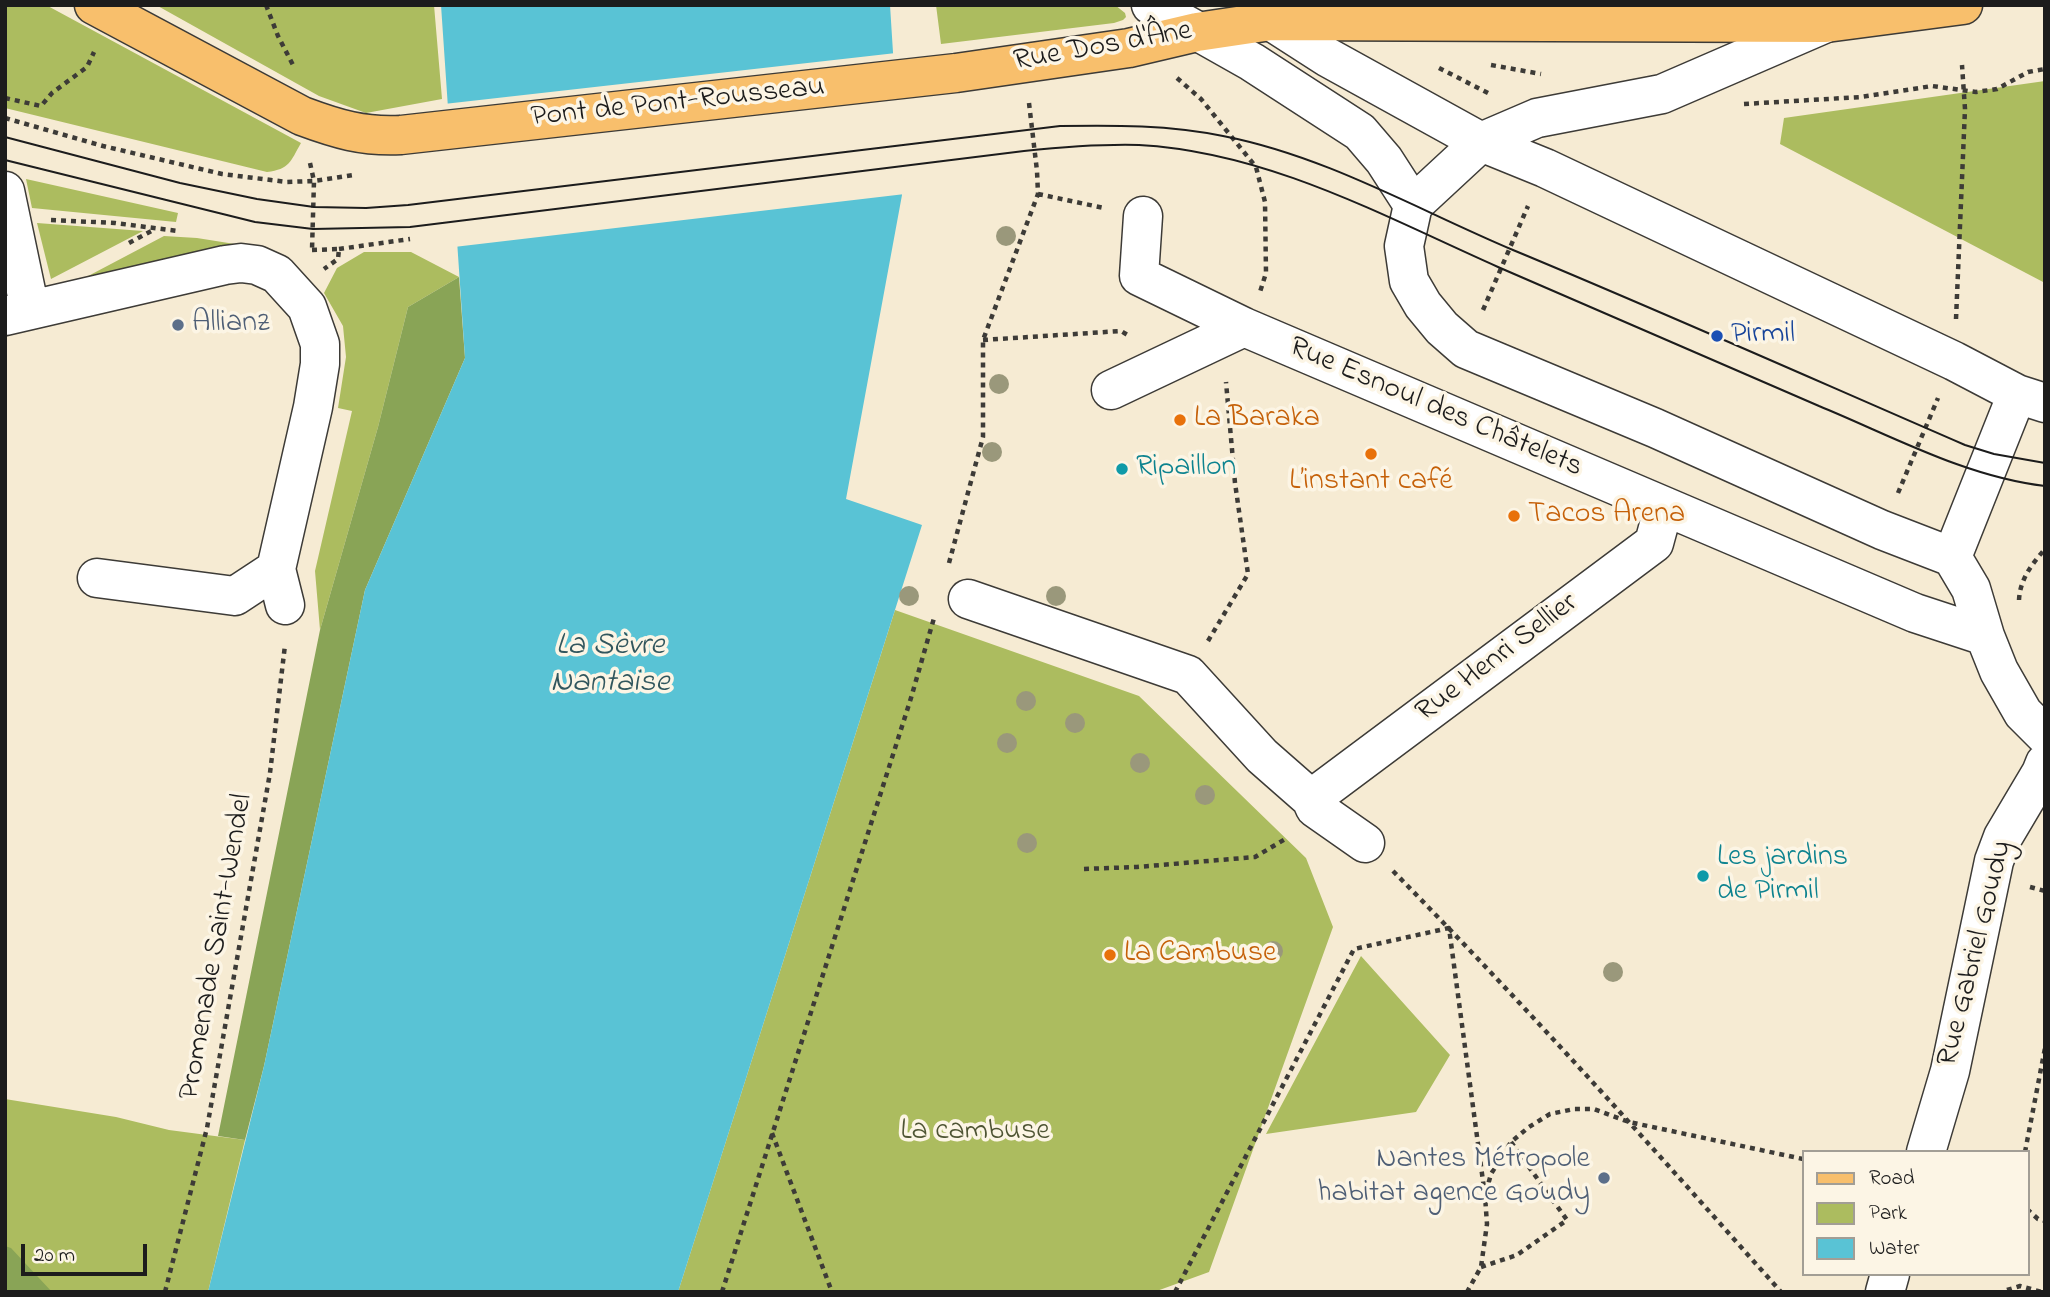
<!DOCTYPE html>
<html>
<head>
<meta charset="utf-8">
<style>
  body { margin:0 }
  #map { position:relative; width:2050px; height:1297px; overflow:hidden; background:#f6ebd3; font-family:"Indie Flower",sans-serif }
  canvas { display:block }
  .frame { position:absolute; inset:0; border:7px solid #1c1c1c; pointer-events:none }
  .legend { position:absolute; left:1802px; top:1150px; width:228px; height:126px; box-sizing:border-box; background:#fcf5e5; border:2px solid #a29e95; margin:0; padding:9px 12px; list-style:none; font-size:21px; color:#1c1c1c }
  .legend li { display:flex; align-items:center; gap:14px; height:35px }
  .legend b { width:35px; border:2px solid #a29e95 }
  .scale { position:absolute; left:21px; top:1244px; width:126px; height:32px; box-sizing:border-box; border:4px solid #1c1c1c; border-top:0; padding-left:9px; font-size:21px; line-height:24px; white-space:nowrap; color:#1c1c1c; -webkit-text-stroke:5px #fcf5e5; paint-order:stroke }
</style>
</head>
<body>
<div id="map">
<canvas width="2050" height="1297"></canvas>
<div class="frame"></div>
<ul class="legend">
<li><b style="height:9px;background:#f8bf6c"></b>Road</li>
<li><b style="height:19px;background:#acbc5f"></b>Park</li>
<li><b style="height:19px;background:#59c3d5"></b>Water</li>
</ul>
<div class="scale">20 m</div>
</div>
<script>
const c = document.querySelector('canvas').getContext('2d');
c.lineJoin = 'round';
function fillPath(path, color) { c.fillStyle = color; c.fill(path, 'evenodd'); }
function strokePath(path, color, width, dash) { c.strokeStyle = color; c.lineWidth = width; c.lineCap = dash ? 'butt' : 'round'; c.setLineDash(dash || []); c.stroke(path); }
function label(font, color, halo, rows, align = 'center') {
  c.font = font + ' "Indie Flower",sans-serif'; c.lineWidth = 7; c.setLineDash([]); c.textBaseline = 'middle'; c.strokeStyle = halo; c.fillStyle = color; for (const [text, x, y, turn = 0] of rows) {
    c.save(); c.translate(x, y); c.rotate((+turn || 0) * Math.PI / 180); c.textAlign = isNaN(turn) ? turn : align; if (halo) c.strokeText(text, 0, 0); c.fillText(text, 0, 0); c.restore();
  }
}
const green = new Path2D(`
  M5,5h41l255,138c-11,19 -11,26 -34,29l-262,-64z
  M156,5h278l8,94 -76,14 -47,-17z
  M936,5h179l10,8 1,4 -3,3 -9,3 -173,21z
  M2045,81v202l-265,-139 4,-26z
  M26,179l152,34 -2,9 -144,-14z
  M37,223l106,8 -92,48z
  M164,236l33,2 44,7 -168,39z
  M364,252h47l48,25 -51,30 -30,120 -58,203 -5,-59 37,-160 -14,-3 8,-51 -3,-31 -19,-33 13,-25z
  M895,610l244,86 167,162 27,69 -124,345 -55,20h-476z
  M1361,956l89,99 -34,57 -150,22z
  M5,1099l111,18 53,13 76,10 -37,152h-203z`);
const forest = new Path2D(`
  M459,277l6,81 -100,232 -101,476 -19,74 -27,-4 102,-506 58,-203 30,-120z
  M5,1246l6,2 41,44h-47z`);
const water = new Path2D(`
  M441,5h449l12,190 -56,304 76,26 -244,767h-470l56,-226 101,-476 100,-232z`);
const pier = new Path2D(`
  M896,53l9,141 -451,53 -10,-143z`);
const path = new Path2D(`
  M266,5l12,31 15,29
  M1491,65l50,9
  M1439,68l51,26
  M1177,78l24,21 55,68 9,35 1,71 -6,19
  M5,98l36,8 11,-13 35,-26 7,-15
  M1744,104l117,-7 71,-11 44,6 21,-3 31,-17 17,-3
  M5,118l98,28 119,28 65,8 27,-1 39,-6
  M310,163l4,18 -2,69
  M1038,194l66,14
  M51,220l64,3 63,8
  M129,243l26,-14
  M339,249l71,-10
  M312,250l27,-1 -1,10 -14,10
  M1483,310l45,-104
  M1956,319l9,-210 -3,-44
  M983,340l138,-9 10,6
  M1898,493l40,-95
  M949,563l34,-126v-97l55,-146 -1,-23 -8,-68
  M2019,600c1,-21 13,-36 26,-51
  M1208,641l40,-67 -13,-91 -9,-101
  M1084,869l53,-2 118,-10 32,-19
  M1393,871c134,136 261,278 388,421
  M2030,887l15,4
  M772,1133l60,159
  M2025,1152l20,-104
  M1486,1192l5,-18 20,-32 18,-15 21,-13 24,-5h20l35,13 174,37
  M2027,1209l11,10 7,2
  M1481,1267l36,-12 50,-35 -56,-78
  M2007,1290l13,-4 22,6
  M165,1292l42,-164 63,-355 15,-128
  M722,1292l189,-594 23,-80
  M1175,1292l179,-343 95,-21 36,268 2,28 -6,43 -14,25`);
const minor = new Path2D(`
  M1151,5l101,57 108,70 24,28 29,45
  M1271,21l56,36 154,85 64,26 409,193 63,33 28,9
  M1826,23l-164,71 -125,24 -56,24 -68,63 -9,41 5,35 14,24 19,23 24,21 189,79 227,102 70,27 19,32 14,47 14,35 24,42 22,22
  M5,191l25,119
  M1143,216l-4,60 105,51 671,286 70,23
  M5,316l220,-51 16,-2 16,2 20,9 30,33 13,37v20l-7,43 -37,162 9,36
  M1111,390l133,-63
  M1952,557l65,-163
  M97,578l138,18 41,-27
  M968,599l220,76 74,81 49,43 4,9 50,35
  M1311,799l343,-256 10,-37
  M1926,1152l24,-81 44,-210 9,-24 38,-64 4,-10
  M1885,1292l5,-18`);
const major = new Path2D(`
  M94,5l208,111c35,13 61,21 99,19l555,-62 173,-25 68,-16 74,-11 555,2 137,-18`);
const tram = new Path2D(`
  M5,137l175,46 77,16 57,8 52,1 42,-3 652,-79c55,-1 109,-1 163,10 103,20 195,74 290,114 152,63 302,130 452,195l29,9 51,9
  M5,160l250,62 58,7 97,-2 614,-76c38,-4 77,-7 115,-6 129,7 244,71 359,122 107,47 214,93 321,139 73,30 147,71 226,80`);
const trees = [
  [1006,236],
  [999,384],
  [992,452],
  [909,596],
  [1056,596],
  [1026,701],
  [1075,723],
  [1007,743],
  [1140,763],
  [1205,795],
  [1027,843],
  [1273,951],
  [1613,972]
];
const markers = [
  [178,325,7,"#5c6f8a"],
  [1717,336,7,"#1a4fb4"],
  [1180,420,7,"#e8710a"],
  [1371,454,7,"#e8710a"],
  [1122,469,7,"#0f9aa8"],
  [1514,516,7,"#e8710a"],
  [1703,876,7,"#0f9aa8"],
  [1110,955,7,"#e8710a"],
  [1604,1178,7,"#5c6f8a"]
];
const streetNames = [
  ["Rue Dos d'Âne",1103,48,-10],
  ["Pont de Pont-Rousseau",678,104,-6],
  ["Rue Esnoul des Châtelets",1435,409,23],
  ["Rue Henri Sellier",1498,659,-37],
  ["Promenade Saint-Wendel",218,947,-80],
  ["Rue Gabriel Goudy",1977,954,-76]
];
const serviceNames = [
  ["Allianz",192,325],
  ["Nantes Métropole",1590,1161,"right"],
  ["habitat agence Goudy",1590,1195,"right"]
];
const transitNames = [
  ["Pirmil",1731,336]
];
const foodNames = [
  ["La Baraka",1194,420],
  ["L’instant café",1371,483,"center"],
  ["Tacos Arena",1528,516],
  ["La Cambuse",1124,955]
];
const cultureNames = [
  ["Ripaillon",1136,469],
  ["Les jardins",1717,859],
  ["de Pirmil",1717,893]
];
const parkNames = [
  ["La cambuse",975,1133]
];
const waterNames = [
  ["La Sèvre",610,648],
  ["Nantaise",610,685]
];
fillPath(green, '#acbc5f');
fillPath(forest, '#89a456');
fillPath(water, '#59c3d5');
fillPath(pier, '#f6ebd3');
strokePath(minor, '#3d3b37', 41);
strokePath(major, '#3d3b37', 41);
strokePath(path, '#3d3b37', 4.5, [5, 5]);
strokePath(minor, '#fff', 38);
strokePath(major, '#f8bf6c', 38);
strokePath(tram, '#1c1c1c', 2);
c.fillStyle = '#9a987b';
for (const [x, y] of trees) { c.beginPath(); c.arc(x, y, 10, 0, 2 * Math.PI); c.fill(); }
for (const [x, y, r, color] of markers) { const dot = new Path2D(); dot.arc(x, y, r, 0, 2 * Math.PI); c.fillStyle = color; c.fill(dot); strokePath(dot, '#fcf5e5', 2.5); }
label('30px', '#1c1c1c', '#fcf5e5', streetNames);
label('30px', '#4e5e75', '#fcf5e5', serviceNames, 'left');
label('30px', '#164399', '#fcf5e5', transitNames, 'left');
label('30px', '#c56008', '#fcf5e5', foodNames, 'left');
label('30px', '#0d838f', '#fcf5e5', cultureNames, 'left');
label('30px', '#4e5433', '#fcf5e5', parkNames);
label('italic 32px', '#31565d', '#fcf5e5', waterNames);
</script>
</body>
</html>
